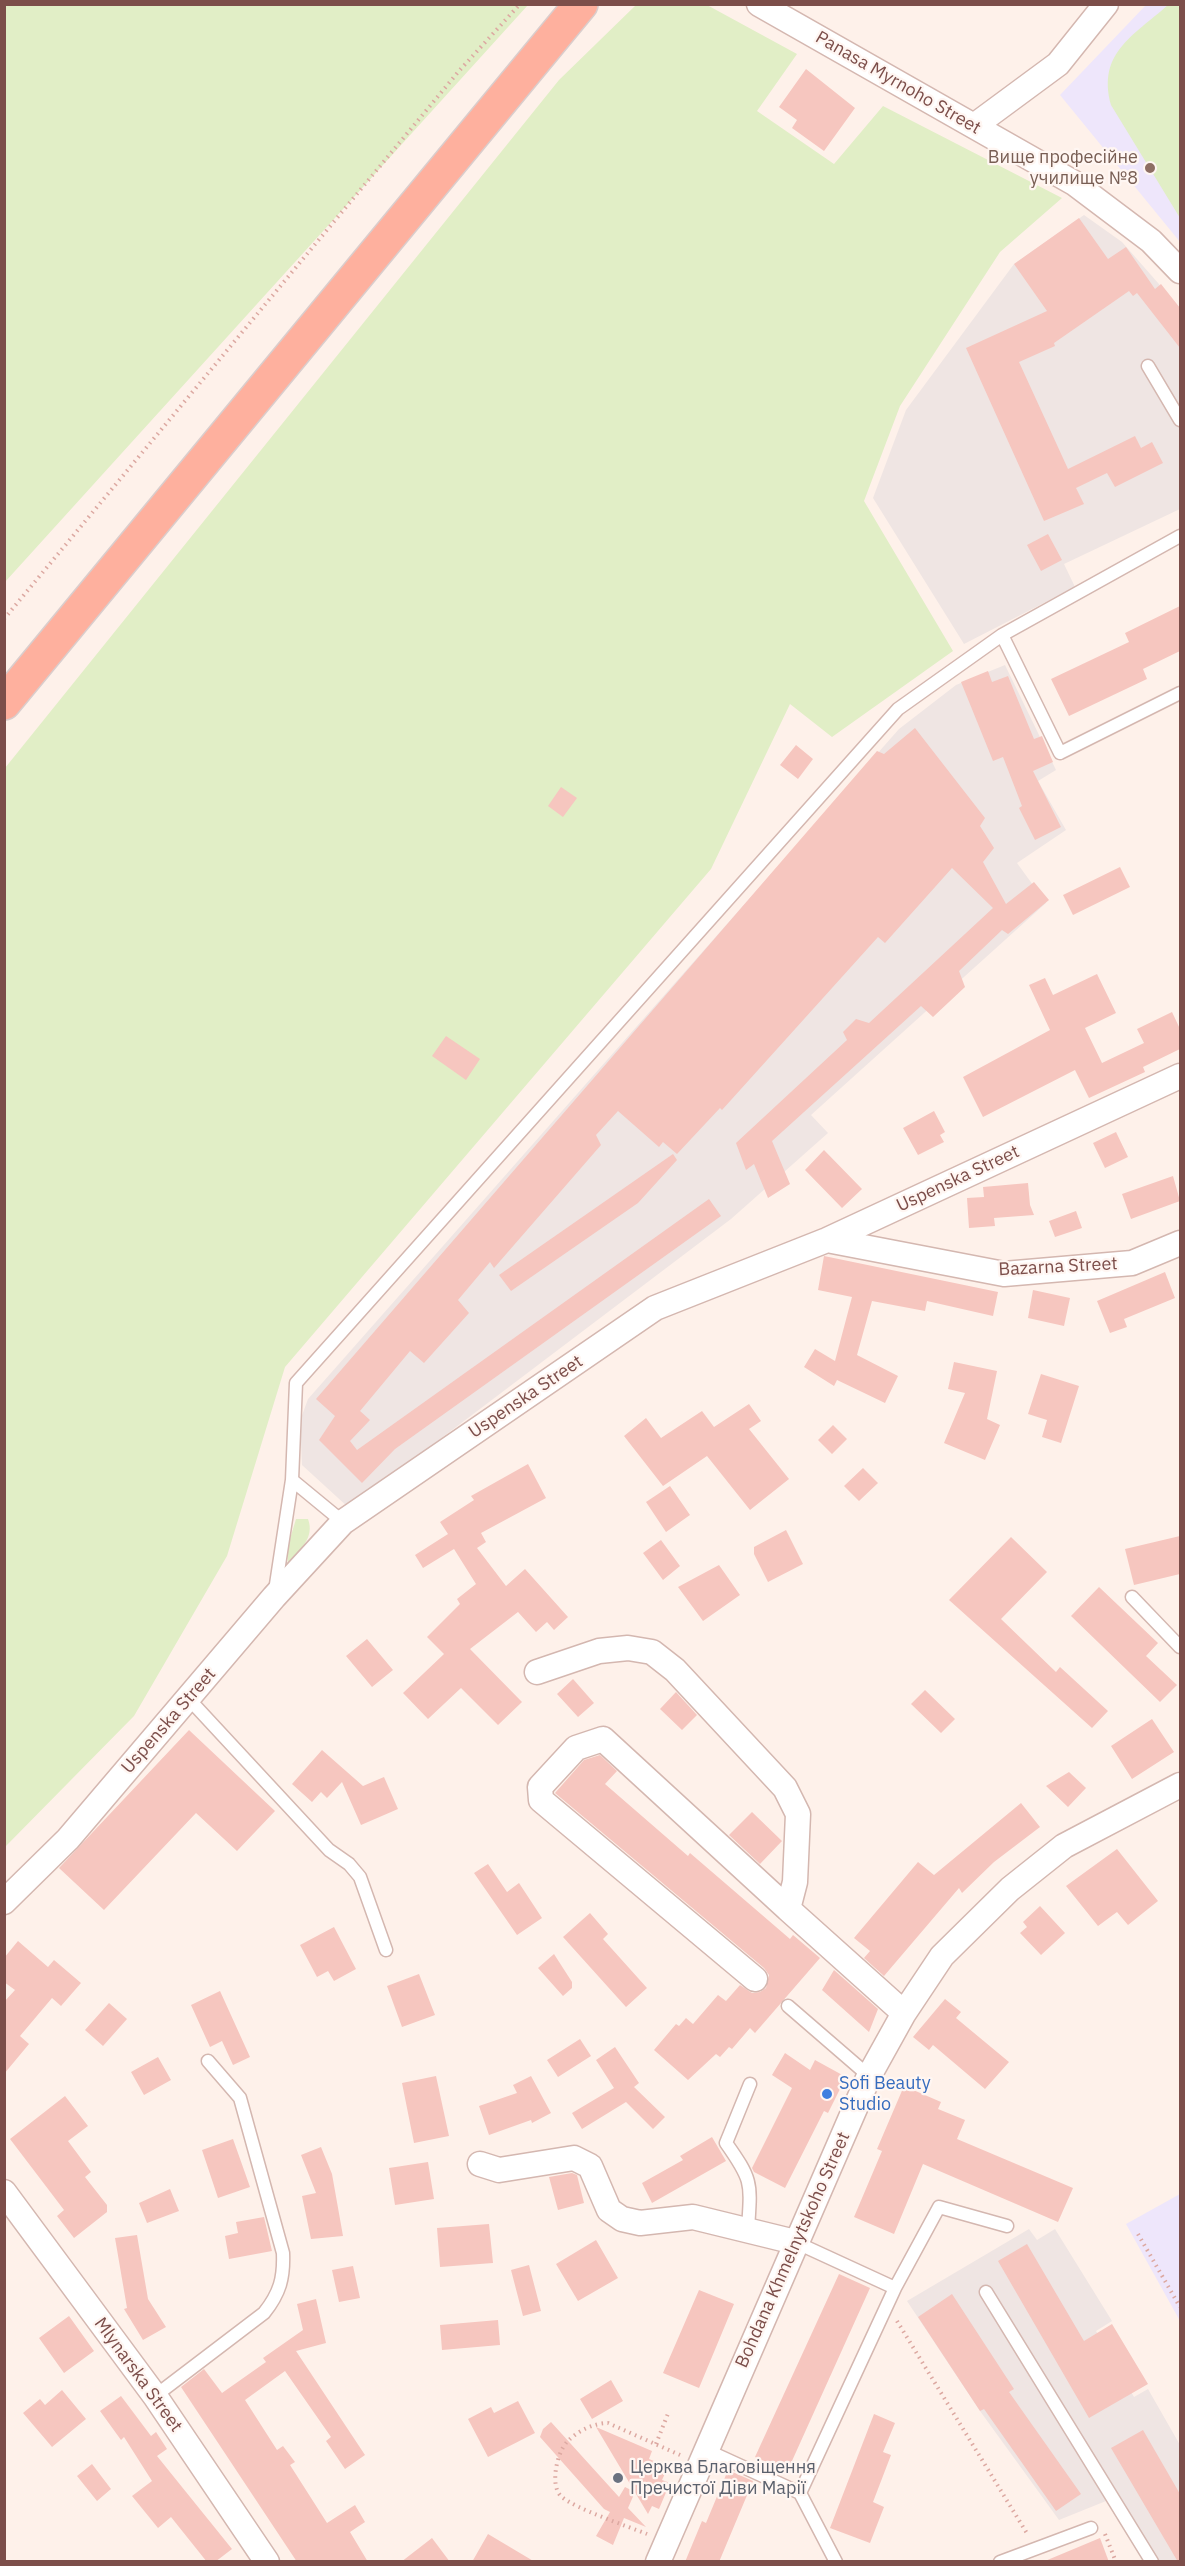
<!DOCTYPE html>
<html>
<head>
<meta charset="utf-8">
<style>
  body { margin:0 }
  #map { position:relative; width:1185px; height:2566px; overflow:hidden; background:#fef1ea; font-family:"IBM Plex Sans",sans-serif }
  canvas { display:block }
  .frame { position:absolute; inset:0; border:6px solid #7c4e4a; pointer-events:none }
</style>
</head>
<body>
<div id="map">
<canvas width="1185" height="2566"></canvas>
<div class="frame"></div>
</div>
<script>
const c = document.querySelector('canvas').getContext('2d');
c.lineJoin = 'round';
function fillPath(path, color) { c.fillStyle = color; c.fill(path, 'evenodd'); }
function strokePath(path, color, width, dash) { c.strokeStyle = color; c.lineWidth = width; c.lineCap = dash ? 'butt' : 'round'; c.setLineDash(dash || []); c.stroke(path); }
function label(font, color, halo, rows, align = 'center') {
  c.font = font + ' "IBM Plex Sans",sans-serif'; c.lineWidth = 4.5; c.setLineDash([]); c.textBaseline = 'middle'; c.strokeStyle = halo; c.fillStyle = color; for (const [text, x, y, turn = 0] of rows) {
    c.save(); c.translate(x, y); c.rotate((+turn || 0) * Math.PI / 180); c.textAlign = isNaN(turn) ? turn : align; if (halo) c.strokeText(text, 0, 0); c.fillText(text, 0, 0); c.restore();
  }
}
const industrial = new Path2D(`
  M1084,215l38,27 58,66v201l-116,55 11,23 -111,57 -91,-146 33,-88 108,-146z
  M1005,665l51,105 -18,11 28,49 -49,33 29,40 -235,212 17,18 -97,86 -382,289 -47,-43 -2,-44 8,-22 591,-670 57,-44z
  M1029,2229l8,11 18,-11 57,92 -16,10 38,66 14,-8 32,56v116h-37l-37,-60 -47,19 -79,-109 -73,-110z`);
const education = new Path2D(`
  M1146,5h34v237l-120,-147z
  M1180,2194v127l-54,-97z`);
const green = new Path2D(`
  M5,4l523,1 -523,577 -1,-577z
  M636,5h71l90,49 -40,57 77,53 49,-58 179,92 -62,54 -100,154 -36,95 89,150 -121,86 -42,-33 -79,165 -426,498 -58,189 -93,160 -129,131v-1079l554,-688z
  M1168,5h12v213l-69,-113c-14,-52 22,-69 57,-100z
  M296,1519h12c7,19 -8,30 -20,45l-1,-15z`);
const building = new Path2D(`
  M806,69l49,39 -31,43 -32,-23 5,-8 -18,-13z
  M1079,218l29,41 18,-12 29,42 6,-5 19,24v40l-43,-55 -4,3 -4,-5 -75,52 1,3 -36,16 49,107 67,-33 6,12 11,-6 11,21 -48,24 -8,-14 -31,15 8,16 -40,17 -78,-173 81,-37 -33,-47z
  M1048,534l14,26 -21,11 -14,-26z
  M1180,606v45l-37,18 4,10 -78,37 -18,-37 78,-37 -4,-9z
  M988,671l4,11 16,-6 26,63 8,-3 11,26 -20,9 28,56 -26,13 -16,-32 3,-2 -19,-49 -10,4 -32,-79z
  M915,728l70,90 -5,8 14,22 -11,14 23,42 28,-22 15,18 -41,34 -6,-4 -43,41 6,16 -32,30 -12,-11 -149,135 18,43 -22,14 -14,-34 -8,6 -10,-27 111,-103 -4,-8 13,-13 13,4 124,-115 -41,-40 -67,75 -7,-6 -156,173 -2,-2 -43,46 -14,-12 -4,5 -41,-36 -22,24 5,10 -107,123 -4,-6 -32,38 11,13 -45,50 -14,-12 -50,60 10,9 -20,21 7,9 352,-251 12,17 -326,233 -33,34 -43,-43 16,-24 -19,-17 561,-648 7,3z
  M796,745l17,14 -15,20 -18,-14z
  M561,787l16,11 -14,19 -15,-11z
  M1120,867l10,20 -57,28 -10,-20z
  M1097,974l19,39 -31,15 17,35 42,-20 -7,-14 35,-17 8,17v20l-37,18 2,5 -56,26 -14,-28 -92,47 -20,-40 87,-47 -21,-45 16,-7 8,17z
  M446,1036l34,23 -14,21 -34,-24z
  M934,1111l11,21 -5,3 4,7 -26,13 -15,-27z
  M1116,1132l12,25 -23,11 -12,-25z
  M824,1150l38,39 -20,19 -37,-38z
  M673,1154l4,6 -39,43 -127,88 -12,-16z
  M1173,1176l7,25 -49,18 -9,-25z
  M1028,1183l2,22 4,10 -40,3 1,8 -26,2 -2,-30 17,-1 -1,-10z
  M1076,1211l6,17 -27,9 -6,-16z
  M824,1256l174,36 -5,24 -66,-15 -2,10 -53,-10 -15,54 41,21 -13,27 -48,-23 -3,6 -30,-19 11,-18 20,12 17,-64 -34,-7z
  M1165,1272l10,26 -51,21 3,8 -17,6 -13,-32z
  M1033,1290l37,8 -6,28 -36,-8z
  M954,1362l43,9 -10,48 13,6 -15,35 -41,-17 21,-50 -17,-4z
  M1041,1374l38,12 -18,57 -19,-6 5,-17 -19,-6z
  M749,1404l12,17 -12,8 40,50 -39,31 -43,-54 -44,30 -39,-50 22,-18 15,20 41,-27 12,16z
  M833,1425l14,14 -15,15 -14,-14z
  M528,1464l18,34 -65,35 5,9 -9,6 29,38 19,-17 43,48 -14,13 -7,-8 -11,10 -18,-20 -48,37 52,53 -24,23 -37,-37 -33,31 -25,-26 41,-39 -17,-17 33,-33 -3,-5 19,-15 -22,-35 -31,19 -8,-13 33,-21 -8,-12 34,-22 -3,-4z
  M863,1468l15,15 -19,18 -15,-15z
  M670,1486l20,29 -24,17 -20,-30z
  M786,1530l17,34 -35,18 -14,-28v-7z
  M1180,1536v38l-46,11 -9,-36z
  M1011,1537l36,35 -46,47 55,53 4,-5 48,44 -16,17 -143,-128z
  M661,1540l19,26 -17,14 -20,-27z
  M719,1565l21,30 -37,26 -25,-34z
  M1099,1587l59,56 -12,13 31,29 -17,17 -89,-86z
  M367,1639l26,31 -21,17 -26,-31z
  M573,1679l21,24 -16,14 -21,-23z
  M925,1690l30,29 -14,14 -30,-29z
  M676,1692l21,23 -15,15 -22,-21z
  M1152,1719l22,33 -42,27 -21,-33z
  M189,1730l86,81 -38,40 -41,-38 -92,97 -45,-42z
  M322,1750l41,36 21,-9 14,32 -37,16 -19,-43 -15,16 -6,-6 -9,10 -20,-18z
  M600,1755l17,16 -12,13 83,72 2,-3 100,86 3,-4 27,23 -65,75 -5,-5 -18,21 -3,-2 -9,10 -4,-3 -28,26 -34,-30 22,-26 3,2 7,-8 7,6 25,-29 8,6 14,-16 12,8 8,-1 6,-4 3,-13 -5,-7 -209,-175 29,-33z
  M1069,1772l17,16 -18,19 -22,-21z
  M1021,1803l19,24 -46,35 -32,31 -3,-5 -75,88 -20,-18 6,-7 -16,-13 64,-76 16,13z
  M752,1812l30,29 -22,23 -31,-29z
  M1117,1849l41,52 -30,24 -11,-13 -19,14 -32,-40z
  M488,1864l19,28 12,-9 23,35 -25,17 -43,-62z
  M1040,1906l25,27 -24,22 -21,-22 7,-6 -4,-5z
  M590,1913l18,21 -5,5 44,49 -21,19 -63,-70z
  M334,1927l22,42 -22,12 -6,-10 -11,6 -17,-32z
  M18,1941l30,26 6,-7 27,23 -20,23 -9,-8 -32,38 9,8 -25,30v-72l11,-12 -11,-8v-24z
  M554,1954l18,28v6l-9,8 -25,-28z
  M834,1970l44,39 -9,23 -47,-42z
  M419,1974l16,41 -33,12 -15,-41z
  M220,1991l30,66 -17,8 -11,-24 -12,6 -19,-42z
  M945,1999l16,13 -5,6 53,44 -24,27 -52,-44 -4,5 -16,-13z
  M109,2003l18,16 -24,27 -18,-16z
  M580,2039l11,17 -33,21 -11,-17z
  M615,2047l24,36 -5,4 31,30 -12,12 -27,-27 -44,27 -10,-16 42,-25 -18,-28z
  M785,2053l25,17 5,-10 31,17 -18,36 -4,-2 -39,77 -31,-16 -2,-4 40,-80 -20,-13z
  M158,2057l13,23 -27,15 -13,-23z
  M436,2076l13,60 -35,7 -12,-60z
  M531,2076l20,37 -19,10 -1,-3 -42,15 -10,-29 38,-13 -4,-8z
  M904,2086l37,16 -3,7 27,11 -8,19 116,49 -15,34 -135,-58 -29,70 -40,-17 28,-66 -5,-2z
  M65,2096l23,30 -20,15 23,31 -6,5 22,28v7l-33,26 -17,-22 7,-6 -54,-71z
  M712,2137l14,24 -74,42 -10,-20 41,-23 -3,-4z
  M233,2139l17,48 -32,11 -16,-48z
  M321,2147l11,27 11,62 -32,3 -9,-43 14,-3 -15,-38z
  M428,2162l6,37 -39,6 -6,-37z
  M572,2173l5,2 7,28 -26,7 -9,-33z
  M170,2189l9,22 -32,12 -8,-20z
  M264,2217l8,34 -43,8 -4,-23 13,-3 -2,-11z
  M489,2224l4,39 -53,4 -3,-39z
  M137,2235l11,64 18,28 -23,13 -19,-31 3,-1 -12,-70z
  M596,2240l22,38 -40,23 -22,-37z
  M1027,2244l57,97 28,-17 36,60 -59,34 -91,-157z
  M529,2265l12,46 -18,5 -12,-46z
  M353,2266l7,32 -21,4 -7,-32z
  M839,2274l31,14 -83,184 -32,-15z
  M699,2290l35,14 -35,84 -36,-15z
  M952,2294l62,95 -5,3 72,102 -25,17 -72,-102 -4,2 -62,-94z
  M316,2299l10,44 -30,8 69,104 -20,14 -19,-28 5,-4 -46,-66 -40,29 32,50 6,-4 12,16 -5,3 37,58 28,-18 10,17 -15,10 18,30h-71l-116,-175 23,-18 18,24 44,-31 -3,-4 40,-28 -6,-26z
  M69,2316l25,35 -30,22 -25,-35z
  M498,2320l2,25 -58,5 -2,-25z
  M611,2380l12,21 -31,18 -12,-20z
  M62,2390l24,29 -34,28 -29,-34 17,-14 5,6z
  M121,2396l30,40 5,-4 11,17 -10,7 75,93 -17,13h-8l-36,-45 -13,11 -26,-32 20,-15 -28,-44 -3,3 -21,-29z
  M518,2401l17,32 -47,24 -20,-38 23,-12 3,6z
  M874,2414l21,9 -12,29 8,3 -18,47 11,5 -14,36 -40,-15z
  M551,2422l68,75 6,-10 10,5 -7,16 18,19 -22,-9 -11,27 -17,-9 14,-24 -6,-3 -64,-72 3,-8z
  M596,2427l56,24 -3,8 19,8 -6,13 8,3 -11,26 -7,-3 -4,8z
  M1143,2430l37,64v68h-2l-67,-114z
  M92,2464l19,25 -14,12 -20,-25z
  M728,2470l25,11 -34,81h-34l17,-41 4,2z
  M488,2534l47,28h-63z
  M432,2538l18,24h-49z
  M1100,2538l9,24h-64v-1z`);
const path = new Path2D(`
  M4,619l455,-548 61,-67
  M1138,2234l42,73
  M897,2321l131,214
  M656,2444l13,-33
  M647,2534c-20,-8 -71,-25 -85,-37 -13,-10 -5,-45 5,-55 10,-11 27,-19 41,-19l72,32
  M1105,2534l11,28`);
const service = new Path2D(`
  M1148,366l32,54
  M1002,635l58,118 120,-60
  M292,1480l51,42
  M275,1591l17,-111 4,-97 602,-674 104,-74 178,-99
  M1132,1597l48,50
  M188,1698l141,152 20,14 11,13 26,73
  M788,2006l81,70
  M748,2229c3,-46 5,-48 -22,-86l24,-59
  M895,2288l44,-81 68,19
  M986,2292l166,270
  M155,2396l109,-83c16,-20 20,-35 19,-60l-43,-155 -32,-37
  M706,2450l94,43 95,-205 -100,-46
  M800,2493l36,69
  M1000,2562l91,-34`);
const minor = new Path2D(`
  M759,4l315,179 77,58 29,30
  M974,126l84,-62 48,-60
  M827,1240l177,34 128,-11 48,-20
  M537,1672l62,-21 29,-3 24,4 23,18 110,118 13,26 -3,68 -7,27 116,104
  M4,1902l64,-63 206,-242 69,-75 312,-214 172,-68 353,-164
  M755,1979l-214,-179 -1,-13 36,-39 27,-9 185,170
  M480,2164l19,6 75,-12 16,8 19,44 13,9 18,4 53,-6 102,25
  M4,2192l151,204 112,166
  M658,2562l211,-486 35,-63 38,-57 68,-67 54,-43 116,-61`);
const trunk = new Path2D(`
  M4,703l577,-699`);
const markers = [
  [1150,168,6,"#8d6e63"],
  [827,2094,6,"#3f7fe0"],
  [618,2478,6,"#6b7280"]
];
const streetNames = [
  ["Panasa Myrnoho Street",898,83,30],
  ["Uspenska Street",958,1179,-25],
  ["Bazarna Street",1058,1267,-3],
  ["Uspenska Street",526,1397,-34],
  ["Uspenska Street",169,1721,-49],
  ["Bohdana Khmelnytskoho Street",793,2250,-66],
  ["Mlynarska Street",138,2375,54]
];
const educationNames = [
  ["Вище професійне",1138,158],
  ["училище №8",1138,179]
];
const shopNames = [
  ["Sofi Beauty",839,2084],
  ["Studio",839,2105]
];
const worshipNames = [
  ["Церква Благовіщення",630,2468],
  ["Пречистої Діви Марії",630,2489]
];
fillPath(industrial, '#efe5e3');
fillPath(education, '#eee6fb');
fillPath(green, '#e1eec6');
fillPath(building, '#f6c6bf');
strokePath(service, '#d4b7b0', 15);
strokePath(minor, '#d4b7b0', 27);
strokePath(trunk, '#dacdcc', 36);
strokePath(path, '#dca8a1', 4, [1.5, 4.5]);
strokePath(service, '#fff', 12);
strokePath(minor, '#fff', 24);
strokePath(trunk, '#feb09e', 33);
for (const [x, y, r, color] of markers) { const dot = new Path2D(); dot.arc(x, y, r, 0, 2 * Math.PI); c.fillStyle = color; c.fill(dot); strokePath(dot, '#fff6f2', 2); }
label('18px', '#7c4e4a', '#fff6f2', streetNames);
label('18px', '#785e54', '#fff6f2', educationNames, 'right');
label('18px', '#366cbe', '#fff6f2', shopNames, 'left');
label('18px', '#5b616d', '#fff6f2', worshipNames, 'left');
</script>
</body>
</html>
